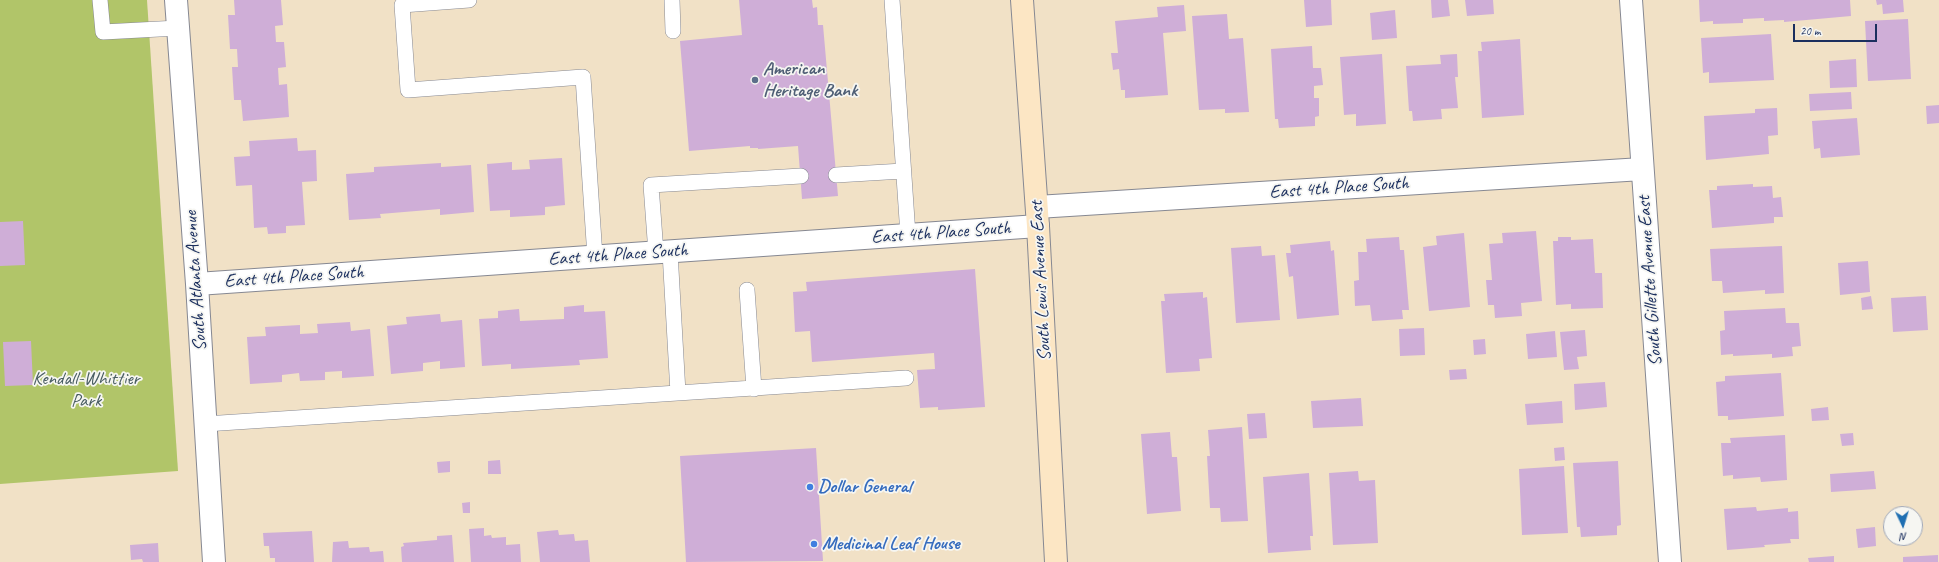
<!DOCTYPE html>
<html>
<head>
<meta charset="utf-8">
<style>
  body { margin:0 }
  #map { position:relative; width:1939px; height:562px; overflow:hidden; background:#f1e1c6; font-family:Caveat,sans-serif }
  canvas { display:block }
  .north { position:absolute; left:1883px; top:506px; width:40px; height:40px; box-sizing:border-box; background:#f6f6f2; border:1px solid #9ea6b7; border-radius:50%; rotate:176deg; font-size:11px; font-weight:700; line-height:16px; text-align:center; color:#1b2f5e }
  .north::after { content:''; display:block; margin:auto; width:14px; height:18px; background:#1f6fb2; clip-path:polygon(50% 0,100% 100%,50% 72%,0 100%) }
  .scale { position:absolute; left:1793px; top:24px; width:84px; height:18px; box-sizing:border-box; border:2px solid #1b2f5e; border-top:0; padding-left:5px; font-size:12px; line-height:14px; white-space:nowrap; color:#1b2f5e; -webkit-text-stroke:3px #f6f6f2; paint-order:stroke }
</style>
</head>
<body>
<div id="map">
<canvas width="1939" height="562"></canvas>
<div class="north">N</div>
<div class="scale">20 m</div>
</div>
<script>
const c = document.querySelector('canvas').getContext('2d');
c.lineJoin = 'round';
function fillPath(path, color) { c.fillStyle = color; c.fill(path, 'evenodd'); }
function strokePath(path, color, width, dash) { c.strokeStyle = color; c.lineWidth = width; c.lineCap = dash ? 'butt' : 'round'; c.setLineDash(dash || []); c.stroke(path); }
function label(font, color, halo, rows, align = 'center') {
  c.font = font + ' Caveat,sans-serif'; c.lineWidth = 3.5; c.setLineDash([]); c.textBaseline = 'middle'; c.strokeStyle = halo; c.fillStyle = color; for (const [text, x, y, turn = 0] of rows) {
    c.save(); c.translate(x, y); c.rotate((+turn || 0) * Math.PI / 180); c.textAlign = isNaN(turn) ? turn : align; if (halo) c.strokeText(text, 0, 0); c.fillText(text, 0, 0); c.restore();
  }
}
const green = new Path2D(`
  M0,0h147l31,471 -178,13z`);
const building = new Path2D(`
  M234,0h47l2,25 -8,1 1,16h8l2,25 -8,1 1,17 8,-1 2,33 -46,4 -2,-21h-7l-2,-33h6l-1,-18h-7l-2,-34h7z
  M739,0h73l1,8 4,-1 1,18h5l15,171 -36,3 -4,-53 -40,3v-1h-8v-2l-61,5 -9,-110 62,-6z
  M1304,0h27l1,25 -26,2z
  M1431,0h17l2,16 -18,2z
  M1465,0h28l1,14 -27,2z
  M1699,0h151l1,16 -67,6v-2l-20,1v-3l-21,1v4l-30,1v-3l-13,1z
  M1876,0h27l1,12 -21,2 -1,-10 -5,1z
  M1184,5l2,26 -23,2 5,62 -43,3v-8h-4l-2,-21 -6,1 -2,-17h7l-3,-32 43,-4 -1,-10z
  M1395,10l2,28 -25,2 -2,-27z
  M1227,14l2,25 14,-1 6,74 -24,1v-4l-26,1 -7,-94z
  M1908,19l3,60 -43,2 -3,-60z
  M1771,34l3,46 -65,3v-11l-6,1 -2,-35z
  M1520,39l4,76 -42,3 -4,-67h4l-1,-9z
  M1312,46l1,22h8l2,17 -9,1v12h5v18l-4,1v9l-36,2 -1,-9h-3l-4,-70z
  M1382,54l4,70 -30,2v-12l-12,1 -4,-58z
  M1457,54l1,23h-3l3,31 -17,1 1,10 -29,2 -1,-10h-3l-3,-45 35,-2 -1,-9z
  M1856,59l1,28 -27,1 -1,-27z
  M1851,92l1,17 -42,2 -1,-17z
  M1939,105v18l-12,1 -1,-18z
  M1777,108l1,27 -10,1 1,18 -63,6 -2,-44 51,-3v-4z
  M1857,118l3,37 -39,3 -1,-10 -6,1 -2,-28z
  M297,138l1,13 18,-1 1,31 -15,1 3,43 -19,1v7l-18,1 -1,-7 -13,1 -2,-43 -16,1 -2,-29 16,-1 -1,-15z
  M562,158l3,47 -20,2v8l-35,2v-7l-20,1 -3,-47 25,-2v8l18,-1 -1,-9z
  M441,163v4l30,-2 3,47 -34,3v-6l-60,5 1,4 -32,2 -3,-46 28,-2v-5z
  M1753,184v3l19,-1 1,12 8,-1 2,20h-9v6l-62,5 -3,-38h8v-4z
  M23,221l2,44 -25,1v-44z
  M1536,231l6,70 -21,2 1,13 -27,2 -1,-13h-6l-2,-25h6l-3,-36 14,-1 -1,-10z
  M1464,233l6,74 -41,4 -6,-64 14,-2 -1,-9z
  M1399,237l1,13h4l5,60h-7l1,9 -31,2 -2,-16 -15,1 -1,-25 5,-1 -1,-28h9l-1,-13z
  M1558,237h13v3l22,-1 2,34h7l1,35 -32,1v-5l-15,1 -3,-64h5z
  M1330,241l1,10 3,-1 5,65 -42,4 -4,-43 -4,1 -3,-24h5l-1,-8z
  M1261,246l1,10 13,-1 5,65 -44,3 -5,-75z
  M1782,246l2,47 -19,1v-4l-42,3 -1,-12h-10l-2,-32z
  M1868,261l2,31 -30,3 -2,-32z
  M975,269l10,138 -47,3v-3l-18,1 -3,-38 18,-1 -1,-16 -122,9 -2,-31 -15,1 -2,-40 14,-1 -1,-9z
  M1203,292v6l4,-1 5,61 -13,1 1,12 -34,2 -5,-72h4l-1,-7z
  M1871,296l2,13 -11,1 -1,-12z
  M1926,296l2,34 -35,2 -2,-34z
  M584,305v7l21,-1 3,47 -29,2 1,5 -69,4v-5l-29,2 -3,-47 19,-1v-7l21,-2 1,12 44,-2v-12z
  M1785,308l1,15h13l2,23 -9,1 1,9 -21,2v-4l-39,2v-2l-12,1 -1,-24 5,-1 -1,-19z
  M440,314l1,8 21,-2 3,47 -25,2v-8l-17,2v8l-32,3 -4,-48 20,-2 -1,-7z
  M350,322l1,9 19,-2 4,47 -32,2v-7l-17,1v8l-25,1 -1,-8 -17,2v7l-32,2 -3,-47 19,-1 -1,-9 35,-2v9l18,-1 -1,-9z
  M1424,328l1,27 -25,1 -1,-27z
  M1585,330l2,26 -10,1 2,12 -15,1 -4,-38z
  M1555,331l2,26 -29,2 -2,-25z
  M1485,339l1,15 -12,1 -1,-15z
  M31,341l2,44 -28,1 -2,-44z
  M1466,369l1,10 -17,1 -1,-10z
  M1781,373l3,43 -56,4v-4h-10l-2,-34 9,-1v-5z
  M1605,382l2,25 -32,3 -1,-26z
  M1361,398l2,28 -50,2 -2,-27z
  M1562,401l1,22 -36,2 -2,-21z
  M1828,407l1,13 -17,1 -1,-12z
  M1265,413l2,25 -18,1 -2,-25z
  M1242,427l6,94 -27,1 -1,-14h-10l-3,-52h3l-2,-26z
  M1170,432l2,25h5l4,54 -34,3 -6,-80z
  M1853,433l1,12 -12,1 -2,-12z
  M1785,435l2,45 -26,2 -1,-5 -27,2v-4l-10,1 -2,-33h10l-1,-5z
  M1564,447l1,13 -10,1 -1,-13z
  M816,448l7,113 -137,1 -6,-106z
  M500,460l1,14h-13v-13z
  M450,461v11l-12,1 -1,-11z
  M1618,461l3,64 -4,1v9l-36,2 -1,-10h-3l-4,-64z
  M1564,466l4,67 -46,2 -3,-66z
  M1358,471l1,10 16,-1 3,63 -45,2 -4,-72z
  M1874,471l2,18 -45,3 -1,-18z
  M1309,473l4,63h-3l1,14 -43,3 -5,-76z
  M470,502v11h-7l-1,-10z
  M1756,507l1,4 31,-3v4l10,-1 1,28h-9l1,4 -27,2 1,2 -38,3 -3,-41z
  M1875,527l1,19 -18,2 -2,-19z
  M484,528v8l7,-1 1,3 14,-1v8l14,-1 1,18h-50l-2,-33z
  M558,530l1,5 15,-1 1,7 13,-1 2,22h-50l-3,-30z
  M312,531l2,31h-39v-4h-5l-1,-12h-5l-1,-13z
  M452,535l2,27h-52l-1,-15 3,-1 -1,-3 34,-3v-4z
  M348,541l1,7 20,-1 1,5 13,-1 1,11h-52l1,-20z
  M158,543l1,19h-16l-1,-3 -11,1 -1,-15z
  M1938,555v7h-35v-5z
  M1834,556v6h-25l-1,-4z`);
const lane = new Path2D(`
  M100,0l3,32 75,-4
  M469,0l-67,5 6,85 175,-13 12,180
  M672,0l1,31
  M892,0l16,235
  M836,175l67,-4
  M670,252l8,141
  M656,253l-5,-68 150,-9
  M747,290l7,99
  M205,424l701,-46`);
const street = new Path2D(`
  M176,0l21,284 17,278
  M1631,0l39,562
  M1037,207l605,-38
  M197,284l841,-58`);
const secondary = new Path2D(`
  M1022,0l16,226 18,336`);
const markers = [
  [755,80,4,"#5c6f8a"],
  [810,487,4,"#3f7fe0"],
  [814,544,4,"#3f7fe0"]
];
const serviceNames = [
  ["American",763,69],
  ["Heritage Bank",763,91]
];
const streetNames = [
  ["East 4th Place South",1339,188,-4],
  ["East 4th Place South",941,233,-4],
  ["East 4th Place South",618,255,-4],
  ["East 4th Place South",294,277,-4],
  ["South Atlanta Avenue",196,281,-94],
  ["South Lewis Avenue East",1041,281,-93],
  ["South Gillette Avenue East",1650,281,-94]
];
const parkNames = [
  ["Kendall-Whittier",86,379],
  ["Park",86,401]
];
const shopNames = [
  ["Dollar General",818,487],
  ["Medicinal Leaf House",822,544]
];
fillPath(green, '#b1c569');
fillPath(building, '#cfaed7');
strokePath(lane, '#868892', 16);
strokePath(street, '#868892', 24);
strokePath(secondary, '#868892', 24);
strokePath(lane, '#fff', 15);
strokePath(street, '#fff', 22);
strokePath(secondary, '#fce6c4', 22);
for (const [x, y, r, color] of markers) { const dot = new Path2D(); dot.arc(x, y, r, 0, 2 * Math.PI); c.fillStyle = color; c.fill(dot); strokePath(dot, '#f6f6f2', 1.5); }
label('bold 19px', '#4e5e75', '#f6f6f2', serviceNames, 'left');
label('19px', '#1b2f5e', '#f6f6f2', streetNames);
label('19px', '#485c61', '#f6f6f2', parkNames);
label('bold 19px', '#366cbe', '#f6f6f2', shopNames, 'left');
</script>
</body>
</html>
